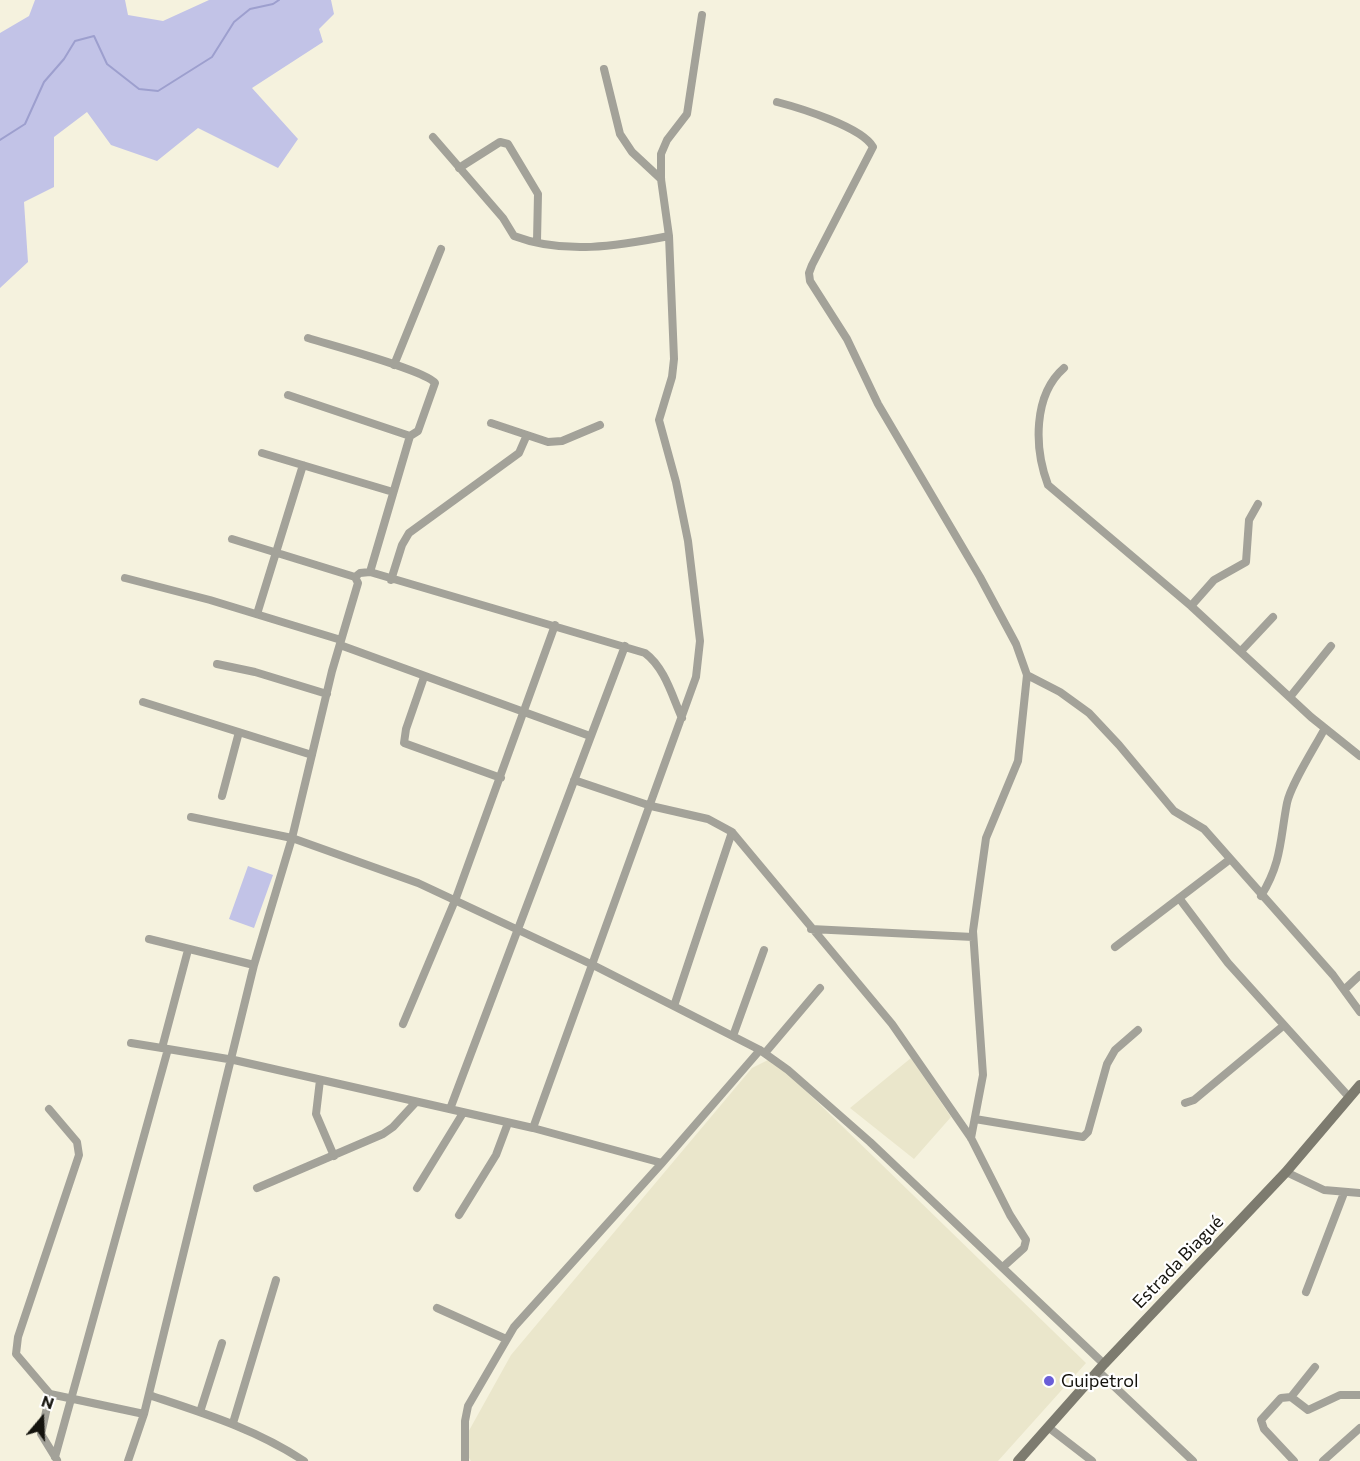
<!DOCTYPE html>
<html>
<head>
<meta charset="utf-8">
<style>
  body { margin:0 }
  #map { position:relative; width:1360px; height:1461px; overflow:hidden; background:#f5f2de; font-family:Commissioner,sans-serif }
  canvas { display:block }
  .north { position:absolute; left:12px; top:1389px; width:60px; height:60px; -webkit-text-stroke:4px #fff; paint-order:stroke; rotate:19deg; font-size:16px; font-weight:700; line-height:24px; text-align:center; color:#14130d }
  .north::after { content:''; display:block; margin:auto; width:21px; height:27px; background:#14130d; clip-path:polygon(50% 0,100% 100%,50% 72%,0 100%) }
</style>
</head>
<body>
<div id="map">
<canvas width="1360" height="1461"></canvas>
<div class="north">N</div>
</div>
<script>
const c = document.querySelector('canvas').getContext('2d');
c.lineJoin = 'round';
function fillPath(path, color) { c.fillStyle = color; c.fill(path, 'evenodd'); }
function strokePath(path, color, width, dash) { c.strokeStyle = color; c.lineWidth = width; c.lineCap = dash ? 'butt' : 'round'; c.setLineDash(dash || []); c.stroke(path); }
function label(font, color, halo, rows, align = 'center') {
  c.font = font + ' Commissioner,sans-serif'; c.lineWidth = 4.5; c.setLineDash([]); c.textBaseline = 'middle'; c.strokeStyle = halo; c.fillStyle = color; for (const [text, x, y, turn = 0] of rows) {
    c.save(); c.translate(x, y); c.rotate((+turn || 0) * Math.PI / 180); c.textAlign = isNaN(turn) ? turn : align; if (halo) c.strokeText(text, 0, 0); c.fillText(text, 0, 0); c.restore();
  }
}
const built = new Path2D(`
  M772,1058l314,305 -88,98h-527l-10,-16 50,-90 241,-287z
  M911,1058l40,59 -37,42 -64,-51z`);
const green = new Path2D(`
  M35,0h90l3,15 35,6 46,-21h122l3,14 -15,15 4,13 -71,46 46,51 -20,29 -80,-40 -41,33 -46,-16 -24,-33 -33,25v50l-30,15 4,60 -28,26v-255l29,-17z
  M248,866l25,9 -19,53 -25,-9z`);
const stream = new Path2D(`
  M0,140l25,-16 19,-42 20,-23 11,-18 19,-5 13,28 32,25 19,2 54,-34 22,-35 16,-13 23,-5 6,-4`);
const minor = new Path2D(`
  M604,69l16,65 12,18 29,27
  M777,102c23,6 85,25 96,45l-61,118 -3,8 1,8 37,58 31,65 102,173 36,67 11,31 -9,86 -32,77 -13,93 10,144 -12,63
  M433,137l70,81 11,18c50,19 104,10 155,0
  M459,168l41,-26 8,2 30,50 -1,47
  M308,338c22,7 117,32 127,45l-17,48 -8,5 -40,136
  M394,365l47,-116
  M1064,368c-31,27 -30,80 -16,117l143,121 120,111 49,39
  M288,395l122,41
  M491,423l57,19 14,-1 38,-16
  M262,453l131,39
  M355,577l5,-4 10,-1 275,81c20,15 27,43 37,65
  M125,578l85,22 131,40
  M391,580l11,-35 7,-12 110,-80 7,-16
  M1191,606l23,-26 32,-18 3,-42 9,-16
  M257,614l46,-149
  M340,645l250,91
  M1242,650l31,-33
  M217,664l38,8 72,22
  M1027,675l33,17 29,21 30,32 55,66 30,18 129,146 27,37
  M424,677l-18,52 -2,14 97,35
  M1290,697l41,-51
  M143,702l169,53
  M574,780l77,26 57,13 24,13 160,192 79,114 39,77 16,25 -2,8 -20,18
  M222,796l17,-64
  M191,817l101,21 126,45 175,82 167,85 28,20 82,72 234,222
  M1261,896c21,-34 19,-57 26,-93 4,-19 28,-56 38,-75
  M1179,898l49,65 121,134
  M811,929l162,8
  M149,939l105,26
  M1115,947l114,-87
  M1345,989l15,-14
  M674,1006l58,-174
  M403,1024l53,-126 99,-273
  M733,1036l31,-86
  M162,1048l26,-98
  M168,1049l66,11 299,68 129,35
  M765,1053l55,-65
  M320,1080l-4,34 18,42
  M1185,1103l9,-3 89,-74
  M49,1109l28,33 2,13 -61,182 -2,17 34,40 94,20
  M450,1109l175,-463
  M975,1119l108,18 5,-5 19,-68 8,-14 23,-20
  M533,1128l163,-451 4,-36 -12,-100 -12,-59 -17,-62 13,-43 2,-18 -5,-123 -8,-57v-25l6,-14 20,-26 15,-99
  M1286,1172l38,18 36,3
  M257,1188l126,-54 10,-7 23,-25
  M417,1188l46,-75
  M459,1215l37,-60 12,-32
  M1306,1292l38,-99
  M437,1308l69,31
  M1098,1371l95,90
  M50,1394l-9,40 16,26
  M149,1395c54,18 107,34 155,66
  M1291,1397l17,13 32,-15h20
  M200,1412l22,-69
  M233,1423l43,-143
  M1048,1427l44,34
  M55,1457l113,-408 -37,-6
  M128,1461l16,-47 110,-449 38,-127 40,-167 26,-88 -3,-6 -123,-38
  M465,1461v-40l3,-15 46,-79 148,-164 98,-113
  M1294,1461l-30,-32 -3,-9 20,-22 10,-1 24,-30
  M1323,1461l37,-33`);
const secondary = new Path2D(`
  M1018,1461l86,-97 182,-192 74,-87`);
const markers = [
  [1049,1381,6,"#6a5ed8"]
];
const streetNames = [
  ["Estrada Biagué",1178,1262,-46]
];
const poiNames = [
  ["Guipetrol",1061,1381]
];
fillPath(built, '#eae6cb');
fillPath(green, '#c2c3e7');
strokePath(stream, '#9d9fce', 2);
strokePath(minor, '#a3a299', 8);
strokePath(secondary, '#7d7b6f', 10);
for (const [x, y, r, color] of markers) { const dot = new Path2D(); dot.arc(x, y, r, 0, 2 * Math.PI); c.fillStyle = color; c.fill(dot); strokePath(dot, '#fff', 2); }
label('18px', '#14130d', '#fff', streetNames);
label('18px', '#14130d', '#fff', poiNames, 'left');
</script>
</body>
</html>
